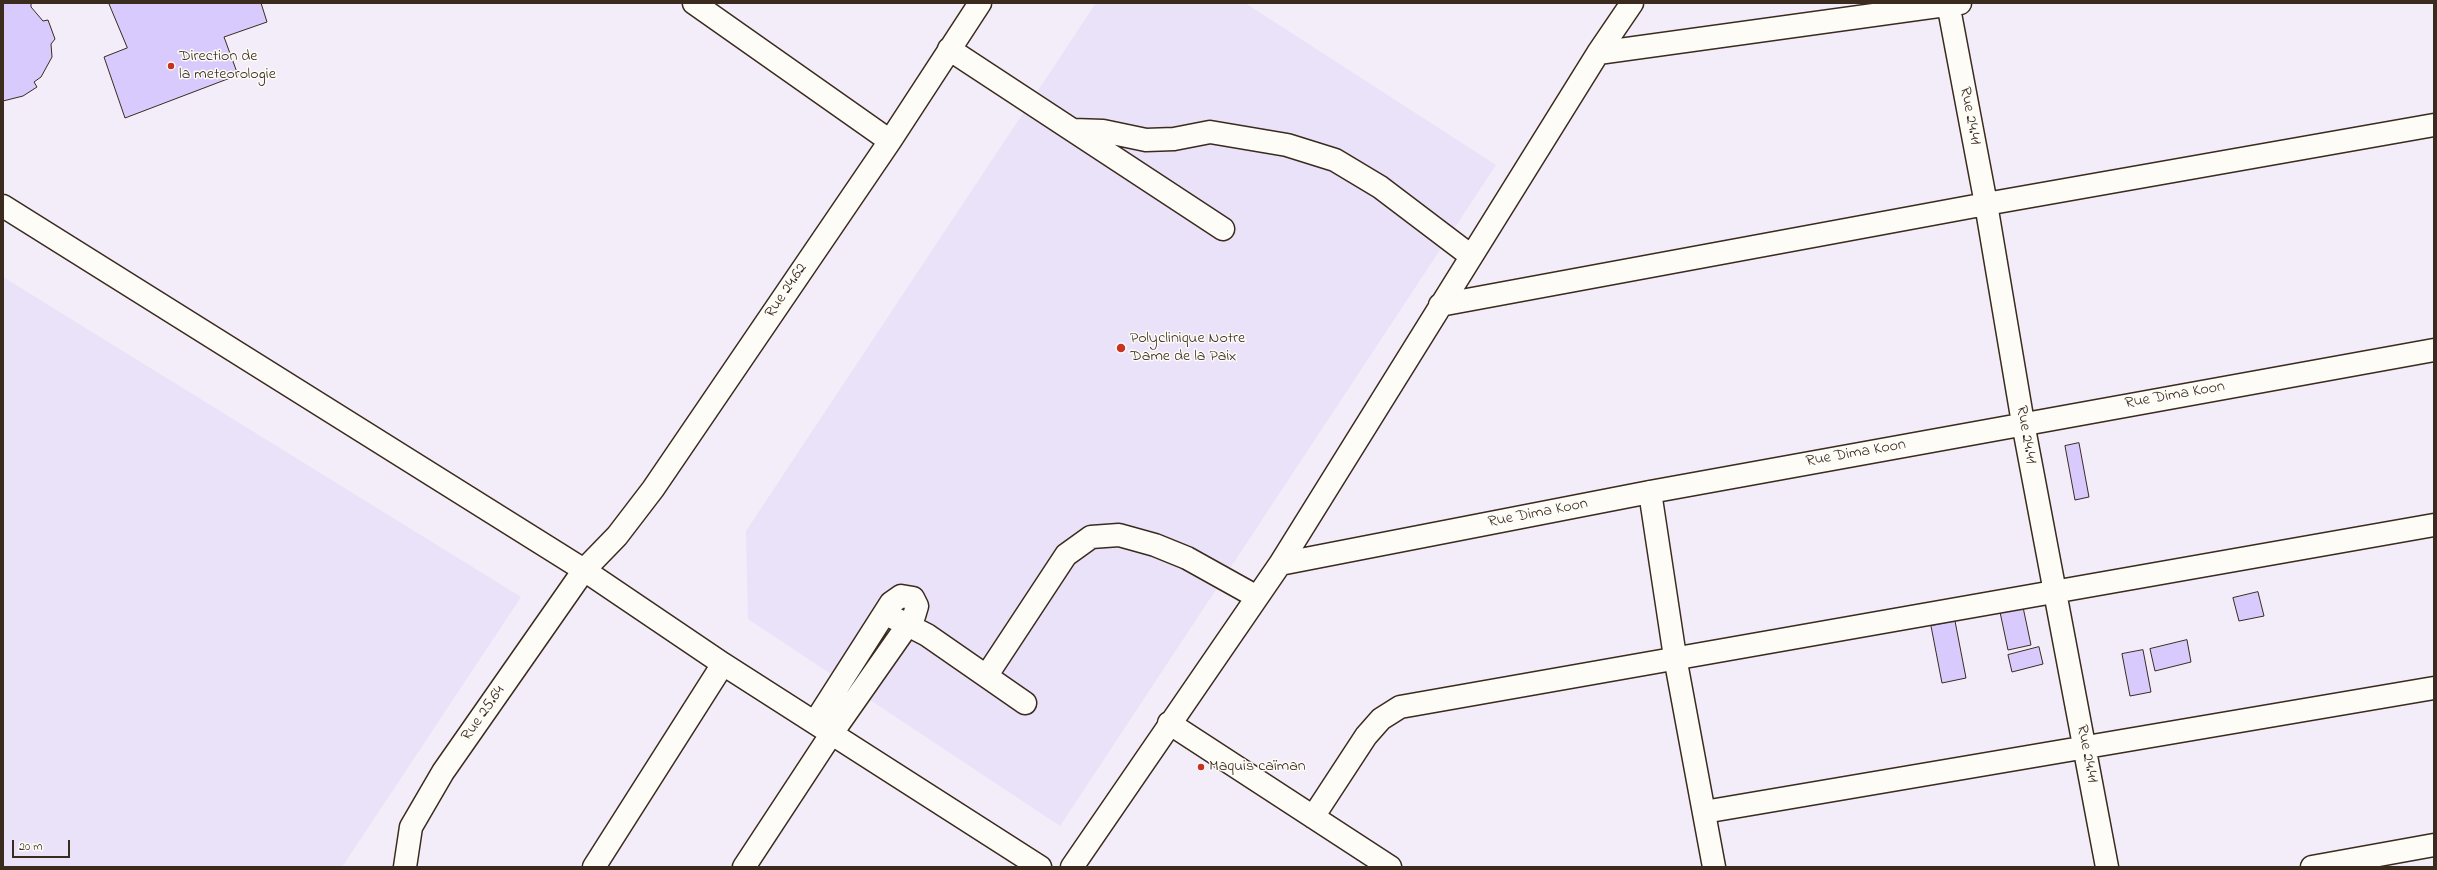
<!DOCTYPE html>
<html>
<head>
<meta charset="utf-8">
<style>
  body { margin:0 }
  #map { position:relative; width:2437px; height:870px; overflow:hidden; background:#f2edf8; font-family:"Indie Flower",sans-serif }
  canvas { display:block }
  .frame { position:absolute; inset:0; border:4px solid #3b2a1e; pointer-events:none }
  .scale { position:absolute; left:12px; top:840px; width:58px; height:18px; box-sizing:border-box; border:2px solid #3b2a1e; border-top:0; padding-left:5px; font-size:12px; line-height:14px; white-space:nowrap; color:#3b2a1e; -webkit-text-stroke:3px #fdfcf7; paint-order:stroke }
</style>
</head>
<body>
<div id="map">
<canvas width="2437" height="870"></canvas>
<div class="frame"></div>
<div class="scale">20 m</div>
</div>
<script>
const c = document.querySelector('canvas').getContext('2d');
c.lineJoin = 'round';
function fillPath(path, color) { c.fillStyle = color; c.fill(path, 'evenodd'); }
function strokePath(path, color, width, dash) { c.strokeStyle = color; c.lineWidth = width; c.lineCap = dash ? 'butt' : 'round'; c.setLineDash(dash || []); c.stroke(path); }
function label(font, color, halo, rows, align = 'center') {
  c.font = font + ' "Indie Flower",sans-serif'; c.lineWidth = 3; c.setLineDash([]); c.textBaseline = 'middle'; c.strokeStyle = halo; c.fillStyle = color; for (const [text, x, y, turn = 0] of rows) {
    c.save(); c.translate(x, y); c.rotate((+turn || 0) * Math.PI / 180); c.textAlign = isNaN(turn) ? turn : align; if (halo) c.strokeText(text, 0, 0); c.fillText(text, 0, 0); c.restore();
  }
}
const built = new Path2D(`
  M1096,3h149l251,162 -436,661 -312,-207 -2,-88z
  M3,277l518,320 -179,270h-339z`);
const building = new Path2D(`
  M3,3h28v4l12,14 5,-1 7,19 -4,5 1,13 -11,20 -7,5 3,5 -14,9 -20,5z
  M109,3h152l6,19 -43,15 14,38 -113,43 -21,-61 23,-9z
  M2079,443l10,54 -14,3 -10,-54z
  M2258,592l6,24 -25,5 -6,-23z
  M2023,607l8,38 -23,5 -8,-38z
  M1955,621l11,57 -24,5 -11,-57z
  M2187,640l4,22 -36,9 -5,-22z
  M2039,647l4,17 -31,8 -4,-17z
  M2143,650l8,42 -21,4 -8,-42z`);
const minor = new Path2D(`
  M694,3l196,138
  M1948,3l38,201 37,219 84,444
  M949,49l274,180
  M1598,53l362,-50
  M1073,130l30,1 43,9 28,-1 36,-7 77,13 48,15 45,27 91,69
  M3,206l581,364 139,94 317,203
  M1440,305l546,-101 448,-79
  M1650,492l25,165 39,210
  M1280,564l370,-72 784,-142
  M894,618l33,17 98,68
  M987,675l79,-120 25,-18 28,-2 36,10 32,13 70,39
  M1169,723l221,144
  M1704,812l730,-124
  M1313,817l53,-81 15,-17 19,-12 1034,-182
  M405,867l6,-40 32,-55 141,-202 33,-34 36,-47 237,-348 90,-138
  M594,867l129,-203
  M744,867l88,-134 82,-117 3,-10 -4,-8 -12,-2 -10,7 -76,119
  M1072,867l208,-303 318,-511 34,-50
  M2312,867l122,-22`);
const markers = [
  [171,66,4,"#c8321e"],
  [1121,348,5,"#c8321e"],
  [1201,767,4,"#c8321e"]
];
const poiNames = [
  ["Direction de",179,57],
  ["la meteorologie",179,75],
  ["Polyclinique Notre",1130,339],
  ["Dame de la Paix",1130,357],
  ["Maquis caïman",1209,767]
];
const streetNames = [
  ["Rue 24.41",1969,116,79],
  ["Rue 24.62",787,291,-56],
  ["Rue Dima Koon",2175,396,-10],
  ["Rue 24.41",2025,435,80],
  ["Rue Dima Koon",1856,454,-10],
  ["Rue Dima Koon",1538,514,-11],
  ["Rue 25.64",484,714,-55],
  ["Rue 24.41",2086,754,79]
];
fillPath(built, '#eae2f9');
fillPath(building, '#d8cafc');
strokePath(building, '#3b2a1e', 1);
strokePath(minor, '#3b2a1e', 25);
strokePath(minor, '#fdfcf7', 22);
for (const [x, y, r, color] of markers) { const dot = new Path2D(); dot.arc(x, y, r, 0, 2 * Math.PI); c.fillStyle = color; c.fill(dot); strokePath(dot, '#fdfcf7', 1.5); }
label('16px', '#3b2a1e', '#fdfcf7', poiNames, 'left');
label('16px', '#3b2a1e', '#fdfcf7', streetNames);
</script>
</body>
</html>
